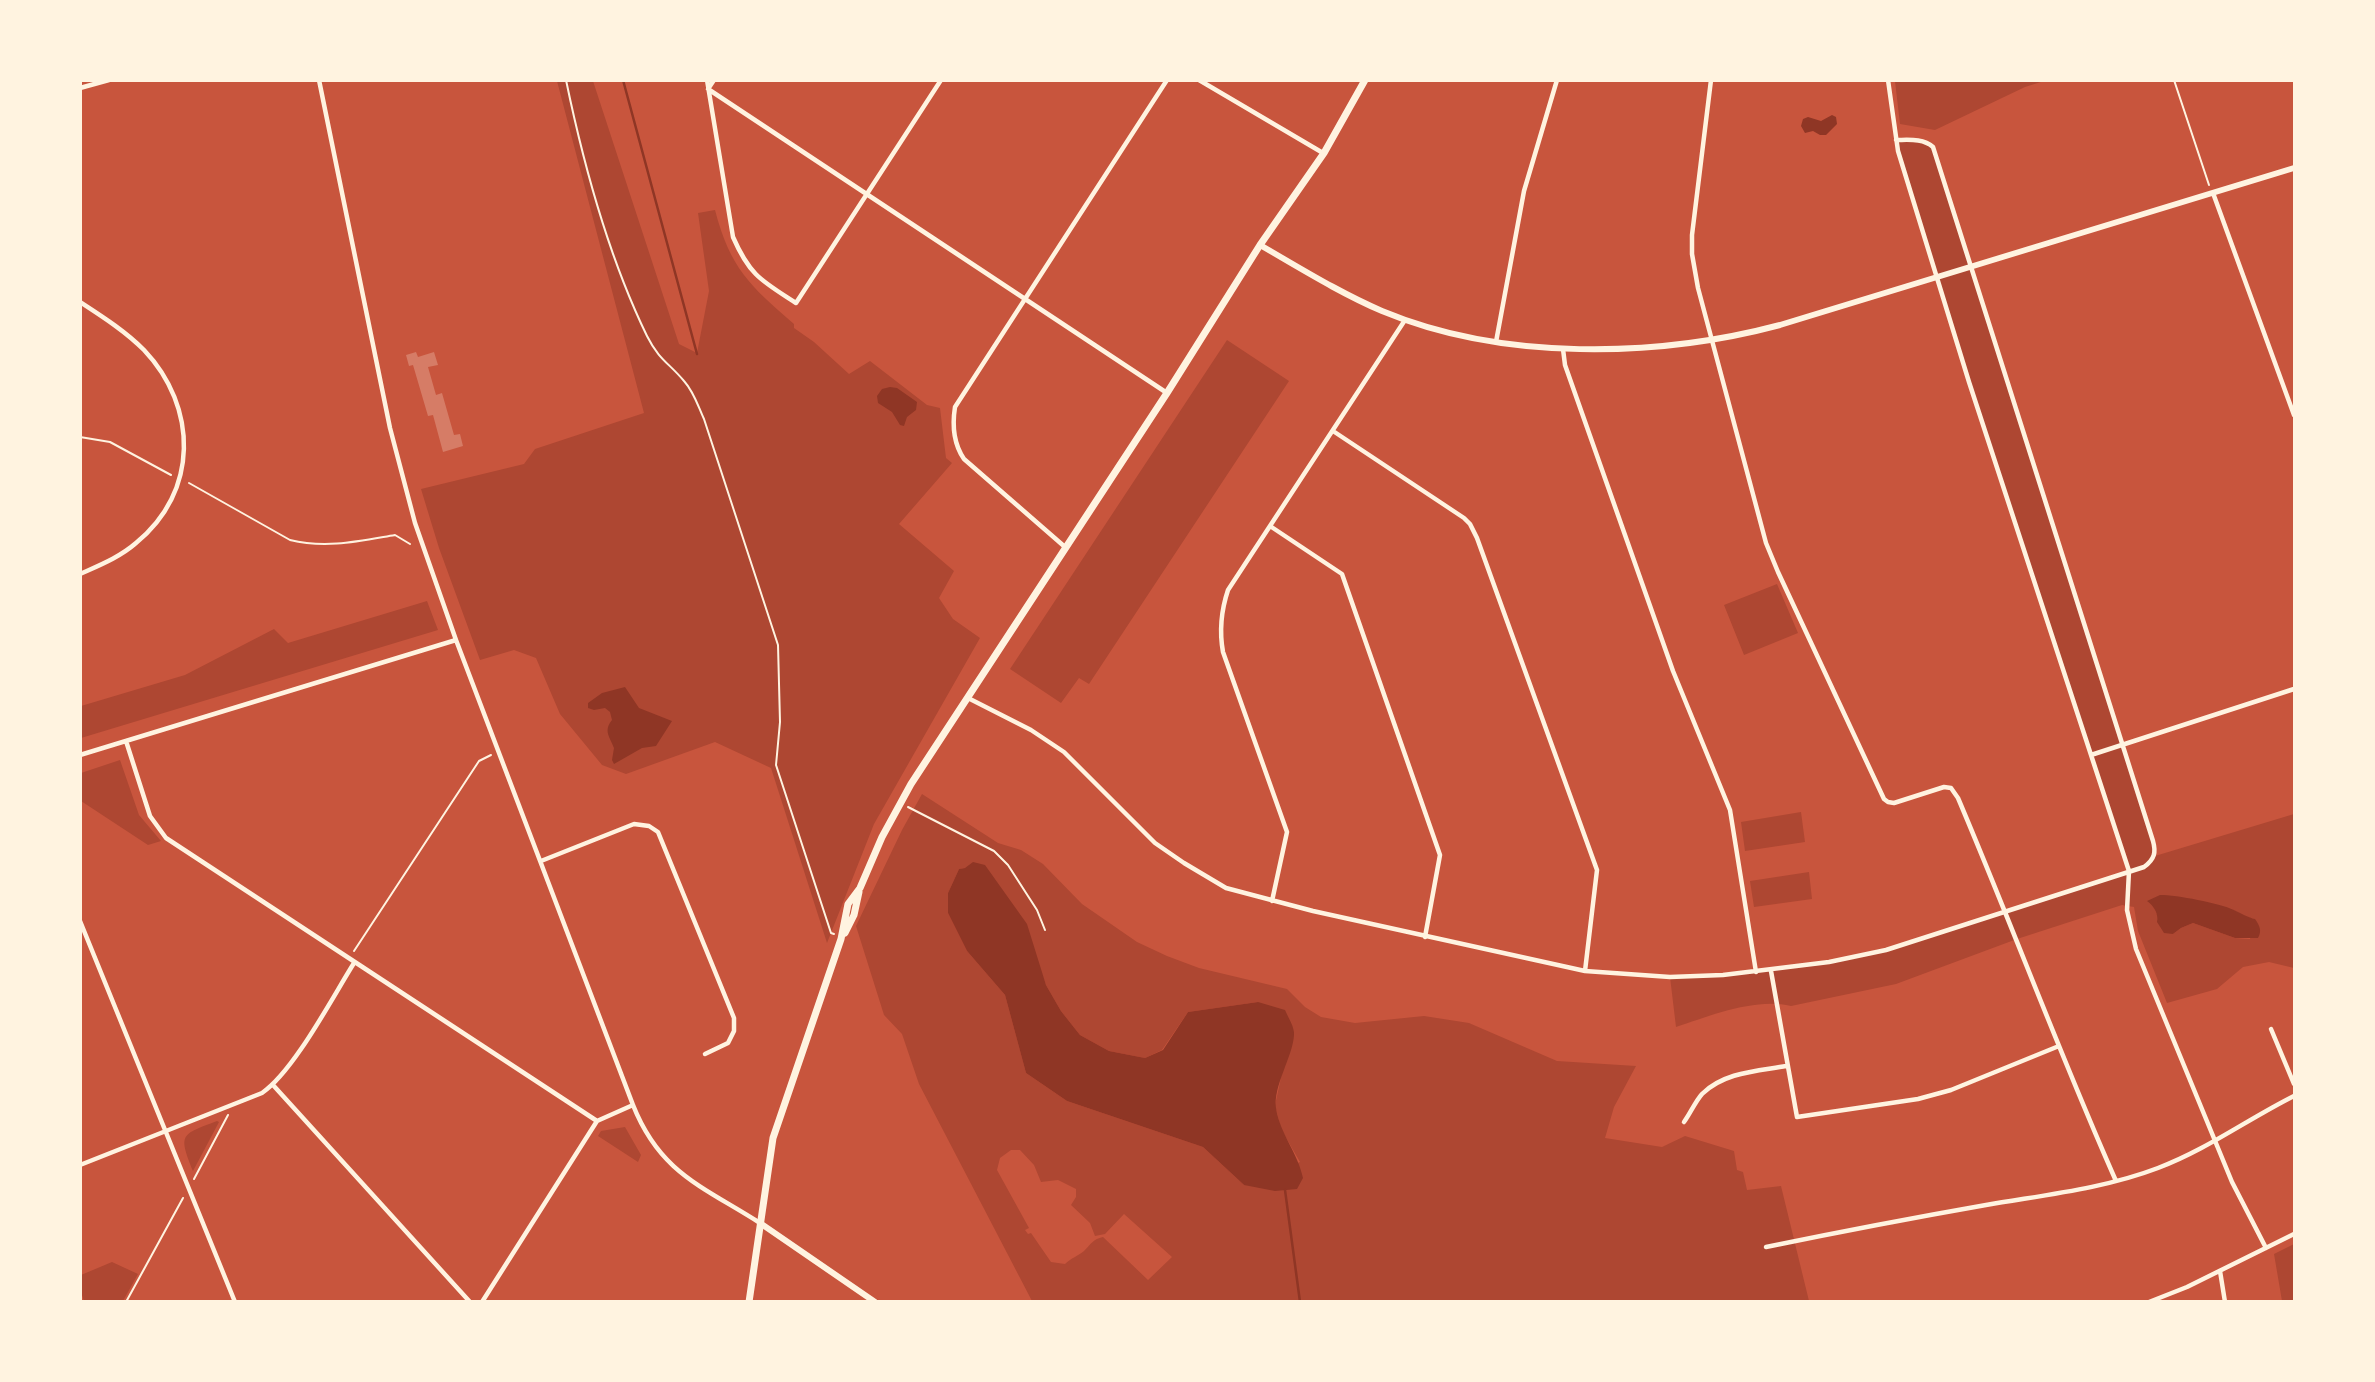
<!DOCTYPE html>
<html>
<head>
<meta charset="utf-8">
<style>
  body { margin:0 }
  #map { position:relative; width:2375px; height:1382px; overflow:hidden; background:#c8553d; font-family:Raleway,sans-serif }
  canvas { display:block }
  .frame { position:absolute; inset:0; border:82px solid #fff3e0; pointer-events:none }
</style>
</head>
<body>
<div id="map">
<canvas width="2375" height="1382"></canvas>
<div class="frame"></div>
</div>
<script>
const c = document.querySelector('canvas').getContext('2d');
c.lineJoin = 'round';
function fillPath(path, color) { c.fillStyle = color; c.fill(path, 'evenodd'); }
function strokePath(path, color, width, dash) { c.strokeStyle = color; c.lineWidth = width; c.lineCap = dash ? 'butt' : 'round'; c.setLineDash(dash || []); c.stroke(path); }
const green = new Path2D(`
  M557,81h36l86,263 18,9 12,-62 -11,-78 17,-3c15,58 35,76 79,114v4l20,14 35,32 21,-13 57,44 13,3 6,50 6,5 -53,61 55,47 -15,27 14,21 27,19 -106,186 -47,119 -56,-175 -56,-26 -89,32 -24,-9 -42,-51 -24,-56 -22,-8 -34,10 -41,-112 -18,-59 103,-25 11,-15 109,-36z
  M1895,81v-1l149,1 -19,6 -90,43 -35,-6z
  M1896,140h20l17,7 222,704v5l139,-42v154l-25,-6 -26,5 -26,22 -50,14 -29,-72 -4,-24 -12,-2 -105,34 -121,45 -105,22c-35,-9 -82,10 -115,21l-6,-50 101,-6 115,-21 243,-79 -160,-489zM2153,905l81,5 7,6 14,3 -5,20 -15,-1 -42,-15 -12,5 -8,6c-11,-6 -16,-19 -20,-29z
  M1227,340l62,41 -200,303 -10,-6 -18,25 -51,-34z
  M1777,584l21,49 -54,22 -20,-50z
  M427,601l11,29 -357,108v-32l104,-31 89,-46 14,14z
  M120,760l19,55 22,26 -13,4 -67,-44v-28z
  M922,794l76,49 23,7 22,14 39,40 55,38 30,14 32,12 88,21 18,18 16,10 34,6 69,-7 45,7 88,38 79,5 -22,41 -9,31 57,9 23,-11 49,15 3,19 6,2 4,18 34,-4 28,115h-777l-113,-217 -17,-50 -18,-19 -28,-89 46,-96zM965,868l74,98 7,19 15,26 19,24 29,16 36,7 17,-8 26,-38 70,-10 24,71 -7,32 6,24 19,33 -56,23 -41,-38 -136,-46 -41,-28 -21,-78 -38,-44 -19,-38v-20l11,-24zM1011,1150h9l14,15 7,17 17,-2 18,9v8l-5,8 19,18 5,13 10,-2 19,-20 48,43 -24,23 -45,-43c-10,2 -12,7 -19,14 -6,5 -13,7 -19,13l-14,-2 -20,-29 -3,1 -3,-4 4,-2 -32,-58 3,-12z
  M1801,812l4,30 -60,9 -4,-29z
  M1809,872l3,27 -58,8 -4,-26z
  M217,1121l2,1 -26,49c-15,-38 -12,-36 24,-50z
  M625,1127l16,28 -3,7 -40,-26 3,-5z
  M2294,1244v57h-12l-8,-47z
  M112,1262l26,12 -15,27h-39l-3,-9v-17z`);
const water = new Path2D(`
  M1832,115l4,2 1,7 -11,11h-6l-7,-4 -8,2 -4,-7 2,-7 5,-2 13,4z
  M890,387l7,1 20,14 -1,8 -9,7 -3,9 -4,-1 -8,-13 -14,-9 -1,-7 5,-7z
  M625,687l14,21 33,13 -16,25 -14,2 -28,16 -2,-4 2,-12c-4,-11 -11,-17 -2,-28l-2,-8 -5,-4 -11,2 -6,-2v-5l14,-10z
  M973,862l12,3 42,59 19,61 15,26 19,24 29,16 36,7 18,-8 25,-38 70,-10 27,8c3,7 10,18 9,25 -1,21 -21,51 -18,73 4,26 22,45 27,70l-6,11 -22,2 -31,-6 -41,-38 -136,-46 -41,-28 -21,-78 -38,-44 -19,-38v-20l11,-24 6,-1z
  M2160,895c17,0 59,8 74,15 8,4 13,7 21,9 5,7 7,12 3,19h-23l-42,-15 -12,5 -8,6 -9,-1 -7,-11c2,-8 -4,-17 -10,-21z`);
const stream = new Path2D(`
  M623,80l74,274
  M1285,1190l15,112`);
const building = new Path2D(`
  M416,352l2,5 16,-5 4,13 -10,2 8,28 6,-2 12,42 6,-1 3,12 -20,6 -10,-37 -5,1 -15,-51 -4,1 -3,-11z`);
const path = new Path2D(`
  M566,80c18,87 42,176 81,256 12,24 22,27 37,45 10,11 14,25 20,38l74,226 2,77 -4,43 55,168 3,1
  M2174,80l35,105
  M80,437l30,5 61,33
  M189,483l101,57c36,9 70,1 105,-5l15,9
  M908,807l86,44 14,14 29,45 8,20
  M354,951l125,-190 12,-6
  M194,1179l34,-64
  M126,1302l57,-104`);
const minor = new Path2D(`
  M319,80l71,348 25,95 41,117 177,465c27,68 69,81 127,118
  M707,80l26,157c17,39 29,44 63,66l145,-223
  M714,80l-6,9 459,304
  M1199,80l124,73
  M1711,80l-19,155v19l6,34 68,255 12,29 106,227 4,3 6,1 50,-16 7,1 7,10c54,127 102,257 158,383
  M1888,80l10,71 71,231 160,489 -2,39 9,39 96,233 34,66
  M80,88l29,-8
  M2213,193l81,222
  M80,302c23,15 45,29 64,48 54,57 55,142 -8,193 -16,14 -36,22 -56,31
  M1496,342l28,-151 33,-111
  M1563,349l2,16 108,306 57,139 26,162
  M1333,431l131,87 6,6 7,14 120,332 -12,101
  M1270,526l72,48 98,281 -15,82
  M1065,547l-101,-88c-11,-16 -12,-33 -9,-52l212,-327
  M968,698l63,32 33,22 91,91 29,20 42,25 87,23 272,60 85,6 53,-2 106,-13 57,-12 258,-83c11,-8 12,-15 9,-26l-220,-694c-10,-9 -25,-7 -37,-7
  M126,741l24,75 16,22 431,283
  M80,755l376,-115
  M2091,755l203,-66
  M541,861l93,-37 15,2 9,6 76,186v13l-6,12 -23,11
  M1272,901l15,-69 -64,-180c-4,-22 -2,-41 5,-62l177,-270
  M80,921l155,381
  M1771,971l26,146 121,-18 33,-9 108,-44
  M2271,1029l23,55
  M273,1085l197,217
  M1684,1122c6,-8 11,-20 18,-28 22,-22 56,-23 84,-28
  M80,1165l182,-72c32,-22 70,-95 92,-130
  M1766,1247c73,-15 146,-29 220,-42 57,-10 117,-16 172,-37 48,-18 90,-49 136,-72
  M2220,1271l5,31
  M482,1302l115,-181 36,-16
  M2149,1302l38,-15 107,-53`);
const tertiary = new Path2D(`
  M1260,245c40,23 80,48 122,66 120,50 274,47 398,14l514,-157
  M760,1223l115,79`);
const secondary = new Path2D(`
  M845,933l9,-18 5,-23
  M749,1302l24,-164 68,-199 7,-35 12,-16 22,-51 29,-53 256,-391 93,-148 64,-92 41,-73`);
fillPath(green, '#ae4732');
fillPath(water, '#8f3625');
strokePath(stream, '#8f3625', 2.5);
fillPath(building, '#d67c66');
strokePath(path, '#fff3e0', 2);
strokePath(minor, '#fff3e0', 4.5);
strokePath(tertiary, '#fff3e0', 6);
strokePath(secondary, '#fff3e0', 7);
</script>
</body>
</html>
